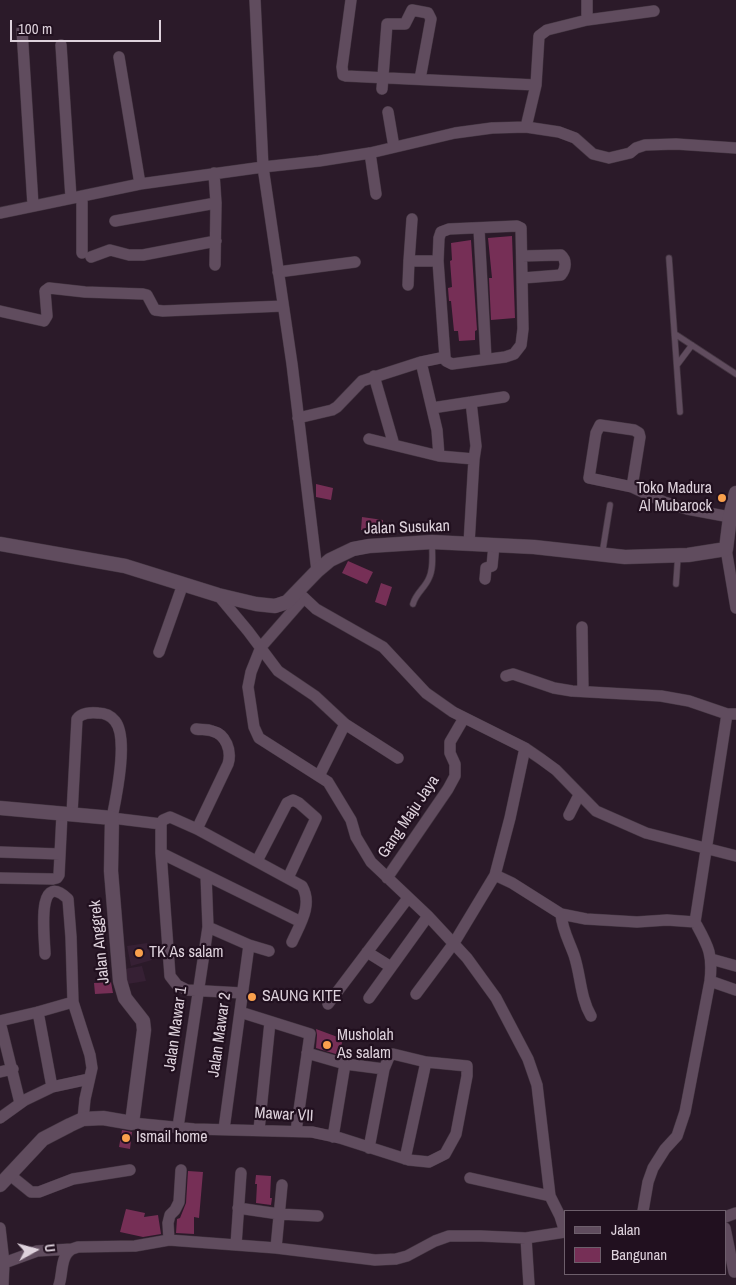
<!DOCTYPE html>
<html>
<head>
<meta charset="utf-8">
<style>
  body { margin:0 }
  #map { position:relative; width:736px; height:1285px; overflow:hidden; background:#2b1a29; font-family:"Archivo Narrow",sans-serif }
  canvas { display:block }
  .legend { position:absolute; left:564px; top:1210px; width:162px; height:65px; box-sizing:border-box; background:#21101f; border:1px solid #6d5e6b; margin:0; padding:6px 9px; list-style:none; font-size:15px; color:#ded2dc }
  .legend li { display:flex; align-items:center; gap:10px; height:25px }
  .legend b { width:25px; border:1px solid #6d5e6b }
  .north { position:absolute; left:10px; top:1225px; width:50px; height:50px; -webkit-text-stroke:4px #21101f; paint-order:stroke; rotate:83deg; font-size:14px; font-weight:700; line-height:20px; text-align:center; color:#ded2dc }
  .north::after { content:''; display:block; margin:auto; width:18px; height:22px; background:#ded2dc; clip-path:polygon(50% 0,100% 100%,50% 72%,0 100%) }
  .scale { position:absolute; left:10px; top:20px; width:151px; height:22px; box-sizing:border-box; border:2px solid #ded2dc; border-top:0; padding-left:6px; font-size:15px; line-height:18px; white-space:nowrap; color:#ded2dc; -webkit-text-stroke:4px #21101f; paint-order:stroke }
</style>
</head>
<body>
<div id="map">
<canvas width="736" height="1285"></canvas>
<ul class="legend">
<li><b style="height:6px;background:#604c5e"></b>Jalan</li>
<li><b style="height:14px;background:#762f56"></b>Bangunan</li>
</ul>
<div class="north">U</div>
<div class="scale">100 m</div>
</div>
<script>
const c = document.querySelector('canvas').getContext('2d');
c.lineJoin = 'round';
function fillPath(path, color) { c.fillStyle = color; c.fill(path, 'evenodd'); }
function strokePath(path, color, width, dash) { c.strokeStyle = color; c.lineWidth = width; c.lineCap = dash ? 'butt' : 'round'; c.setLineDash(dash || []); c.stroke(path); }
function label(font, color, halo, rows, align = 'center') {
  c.font = font + ' "Archivo Narrow",sans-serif'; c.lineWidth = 4.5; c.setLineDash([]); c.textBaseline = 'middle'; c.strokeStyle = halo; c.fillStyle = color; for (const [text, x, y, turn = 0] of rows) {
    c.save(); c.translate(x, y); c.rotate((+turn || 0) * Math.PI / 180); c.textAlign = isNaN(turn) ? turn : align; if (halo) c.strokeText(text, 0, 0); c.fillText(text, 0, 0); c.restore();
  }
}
const built = new Path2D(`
  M147,943l5,17 -21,6 -4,-20z
  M142,966l4,15 -19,3 -3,-15z`);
const building = new Path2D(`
  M512,236l3,82 -24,2 -2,-42h3l-4,-40z
  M471,240l6,90 -2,1v9l-16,1 -1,-10h-4l-3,-30h-2l-1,-13 4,-1 -2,-26 2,-1 -1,-17z
  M316,484l17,4 -2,12 -15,-3z
  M362,517l21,3 -1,12 -21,-2z
  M348,561l25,11 -6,12 -25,-11z
  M381,583l11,4 -6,19 -11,-4z
  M111,982l2,11 -18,1 -1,-11z
  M316,1029l27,10 -4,16 -23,-7 1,-13z
  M122,1130l10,2 -2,17 -11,-2z
  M188,1171l15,1 -4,46 -5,-1v17l-18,-1 1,-14 3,-1 6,-15z
  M256,1175l15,1 -1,22h2l-1,7 -15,-2 1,-19h-2z
  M126,1209l19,4 -1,4 14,-2 3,19 -18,3 -23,-5z`);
const service = new Path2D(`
  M669,258l11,154
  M675,334l61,40
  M677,365l15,-20
  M602,555l8,-50
  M676,584l2,-29
  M413,604c3,-11 12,-16 16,-26 5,-10 3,-25 3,-36`);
const minor = new Path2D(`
  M255,0l8,167 29,197 25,207
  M351,0l-9,67 1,8 3,1 190,9
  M587,0v20
  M22,30l11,175
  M61,45l10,153
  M119,57l21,127
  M382,89l5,-65h18l7,-14 16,3 3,6 -11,60
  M388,112l6,35
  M526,127l10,-42 3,-49 8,-6 40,-10 67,-9
  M370,153l6,41
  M214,173l2,30 -1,62
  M0,213l140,-29 123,-17 56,-6 51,-8 85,-20 37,-5 34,-1 33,5 16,6 18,16 16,4 21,-5 6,-5 9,-3 31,-1 60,4
  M115,221l101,-18
  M517,226l4,2 2,101 -2,16 -7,9 -9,3 -53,7 -6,-3 -1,-4 -7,-96 1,-23 2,-6 8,-3z
  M479,229l7,130
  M82,253v-57
  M522,256l39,-1c6,5 5,14 0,20l-38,3
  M91,257l19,-7 19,5h14l73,-14
  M409,261l3,-42
  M278,272l77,-10
  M408,285l1,-24h29
  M0,311l44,10 3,-5 -2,-25 4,-3 36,4 58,2 4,1 8,15 8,1 120,-5
  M421,362l16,68 2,26
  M374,376l20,69
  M432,408l72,-11
  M298,418l34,-8 5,-3 25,-26 59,-19 24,-5
  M369,439l70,17 35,3 2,-13 -5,-44
  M632,487l8,-50 -1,-4 -5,-3 -34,-5 -4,8 -7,45 43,9 32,15 23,7 43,8
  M469,544l5,-85
  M726,549l10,59
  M485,579l1,-11 6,-2 2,-21
  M299,593l17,16 67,38 43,46 27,19 72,36 16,11 15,11 40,41 50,22 90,23
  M218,595l30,36 30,40 37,25 30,28 53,34
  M303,599l-42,48 -10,25 -3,15 6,40 5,11 69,44 23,38 5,17 15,25 57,54 39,42 29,40 32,61 9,26 13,111 10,20 5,16
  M582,627l1,64
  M159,652l24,-68
  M506,676l7,-2 41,14 18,3 89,5 28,5 38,13h9
  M196,729c5,1 11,0 16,2 14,3 20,20 16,33l-31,65
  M319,776l26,-52
  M72,814l5,-95c4,-6 14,-7 21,-6 7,0 13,3 17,8 14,17 1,77 -3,97l49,6
  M569,815l10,-20
  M0,852l60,2
  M161,853l140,69
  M257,861l30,-58 6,-3 6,3 17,15 -28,60
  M495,875l17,8 49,31 25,5 51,3 30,-2 28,2
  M0,878l53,1 4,-1 2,-3 3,-61
  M387,878l61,-89 7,-13v-12l-5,-11v-11l14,-24
  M561,914c1,15 8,27 13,41 7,21 6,42 17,61
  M208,927l41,18 20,6
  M367,952l24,15
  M45,954c0,-14 -10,-86 23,-55l3,38 2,65 17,53 2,13 -7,31 -2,20
  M711,959l25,7
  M710,981l26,9
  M242,993l-55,-3 -10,-5 -7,-9 -9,-123v-29l2,-4 7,-3 27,12 105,57c11,19 -2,38 -10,56
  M416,994l38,-51 41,-68 15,-57 15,-70
  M369,998l59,-82
  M328,1004l80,-106
  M38,1012l14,75
  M240,1012l70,22 -14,97
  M0,1021l38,-9 35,-10
  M0,1022l20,81
  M307,1053l38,11 39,5
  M0,1072l13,-3
  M0,1118l25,-18 27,-13 37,-8
  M132,1123l62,6 118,3 28,6 69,22 20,2 16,-8 11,-20 11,-58v-10l-41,-4 -33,-8 -4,3 -5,12 -15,79
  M178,1127l30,-200 -2,-52
  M224,1129l25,-184
  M259,1130l11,-108
  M333,1137l12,-73
  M405,1159l21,-97
  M10,1175l21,17h8l34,-13 57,-9
  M470,1178l80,18
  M238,1208l41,6 39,2
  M643,1211l5,-29 5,-14 12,-19 12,-13 8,-24 25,-131c3,-28 -2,-35 -15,-59l32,-208
  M725,1217l11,-4
  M0,1228l4,35 -1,22
  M725,1228l9,44
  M526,1238l3,47
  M169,1240l-1,-17 2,-8 5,-5 4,-8 2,-32
  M236,1245l5,-72
  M276,1248l6,-63
  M4,1263l33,-12 35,-2 6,-2 57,-1 34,-6 107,8 99,12 21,-1 11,-3 28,-15 14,-5h32l45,2 39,-6
  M59,1285c4,-11 1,-29 13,-36`);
const tertiary = new Path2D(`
  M0,544l125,22 93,29 38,9 19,2 12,-4 30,-31 13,-11 23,-11 16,-3 63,-4 102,5 91,10 63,-2 38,-6 4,-32 6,-24
  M0,808l112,10 -1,53 9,110 5,17 18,23 1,9 -12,93 -29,-5 -20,1 -13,6 -27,14 -43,46`);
const markers = [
  [722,498,5,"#f9a04c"],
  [139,953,5,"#f9a04c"],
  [252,997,5,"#f9a04c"],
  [327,1045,5,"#f9a04c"],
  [126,1138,5,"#f9a04c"]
];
const poiNames = [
  ["Toko Madura",712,489,"right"],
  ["Al Mubarock",712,507,"right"],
  ["TK As salam",149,953],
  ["SAUNG KITE",262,997],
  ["Musholah",337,1036],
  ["As salam",337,1054],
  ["Ismail home",136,1138]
];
const streetNames = [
  ["Jalan Susukan",407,528,-2],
  ["Gang Maju Jaya",409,817,-56],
  ["Jalan Anggrek",100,942,-96],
  ["Jalan Mawar 1",176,1029,-82],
  ["Jalan Mawar 2",220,1035,-82],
  ["Mawar VII",284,1115,3]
];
fillPath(built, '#362034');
fillPath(building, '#762f56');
strokePath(service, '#443642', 7);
strokePath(minor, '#443642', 12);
strokePath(tertiary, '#443642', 15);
strokePath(service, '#604c5e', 5.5);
strokePath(minor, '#604c5e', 11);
strokePath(tertiary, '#604c5e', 14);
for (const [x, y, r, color] of markers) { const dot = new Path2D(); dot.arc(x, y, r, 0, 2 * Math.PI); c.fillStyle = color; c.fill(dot); strokePath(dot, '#21101f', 2); }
label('16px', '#ded2dc', '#21101f', poiNames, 'left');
label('16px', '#ded2dc', '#21101f', streetNames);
</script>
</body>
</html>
